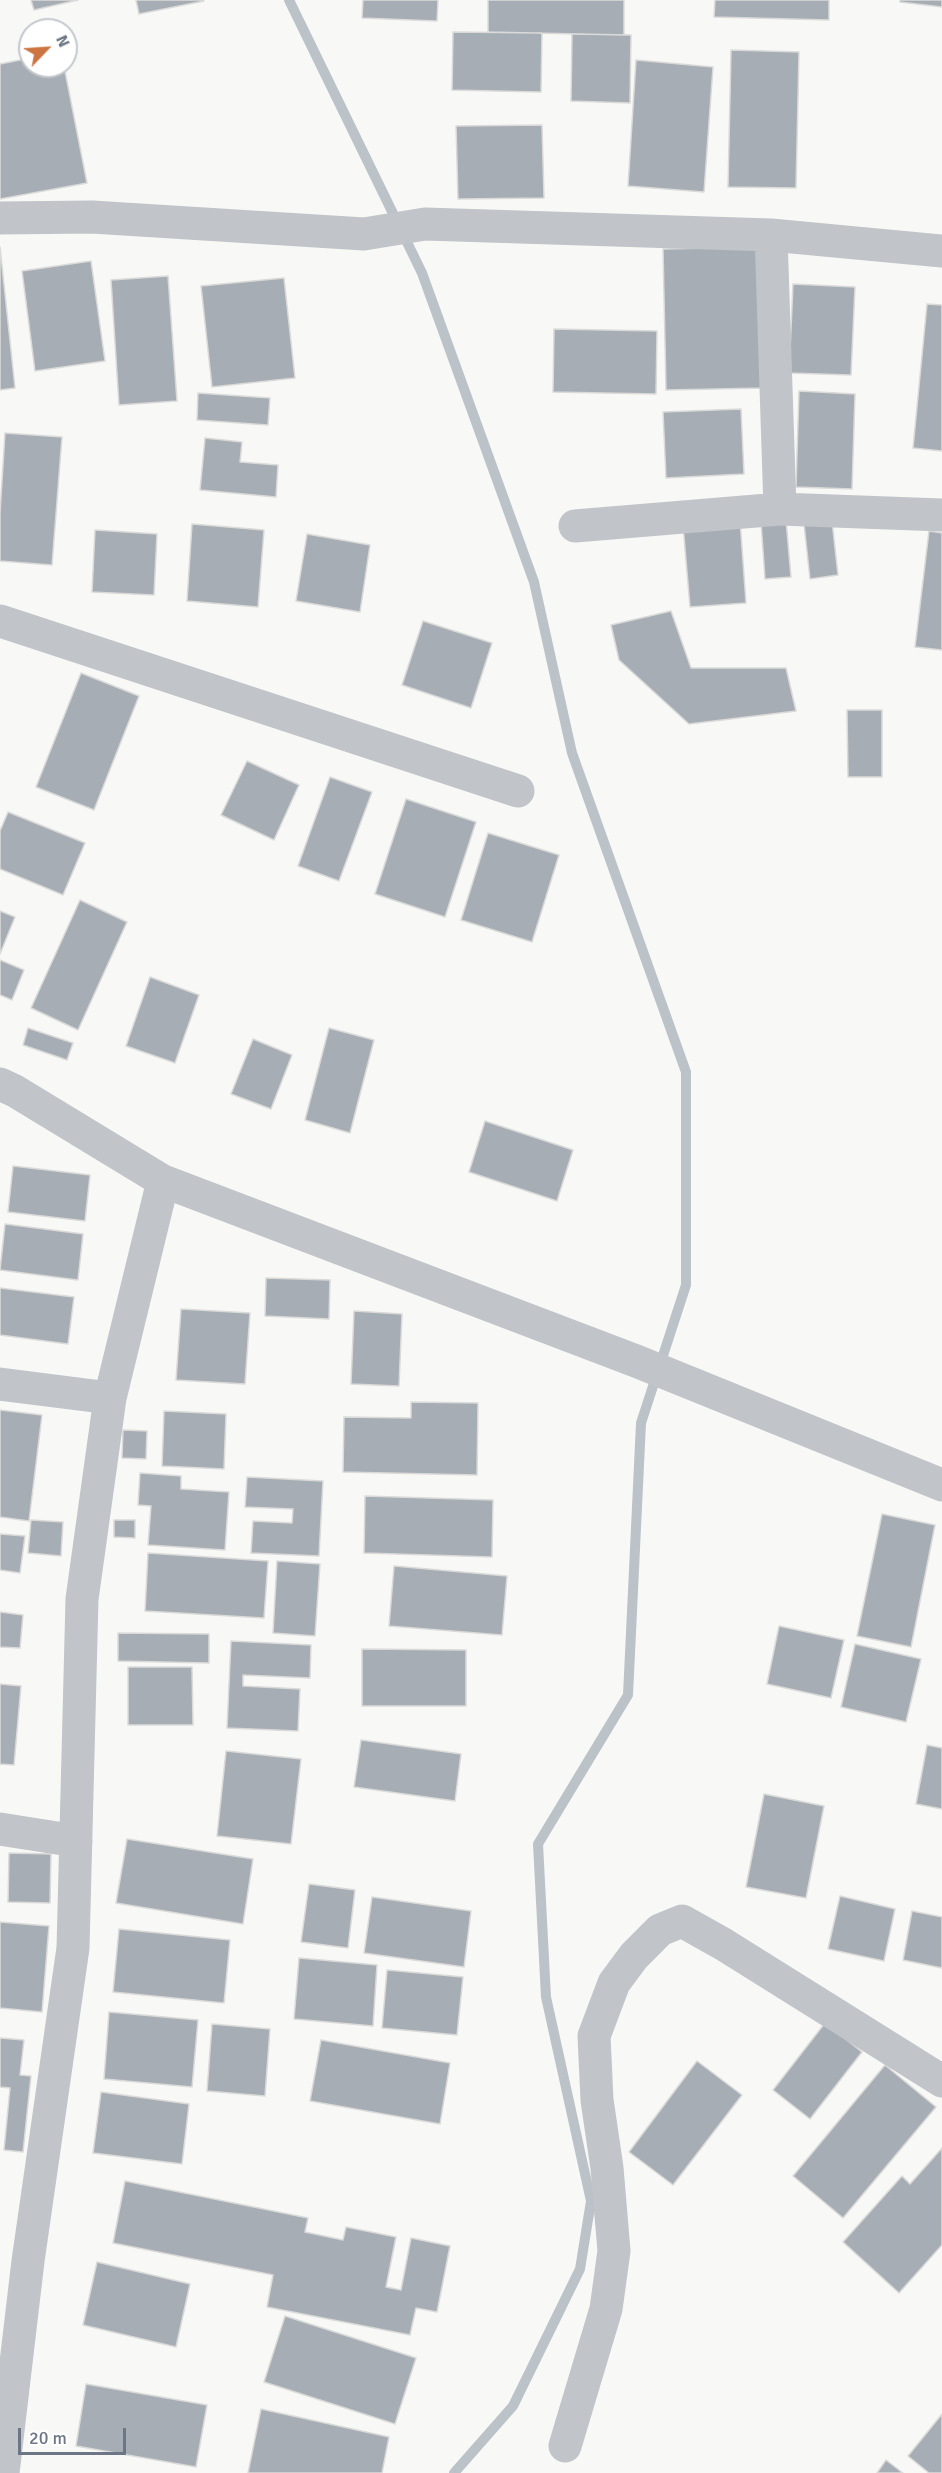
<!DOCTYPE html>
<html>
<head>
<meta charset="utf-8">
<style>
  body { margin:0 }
  #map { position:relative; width:942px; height:2473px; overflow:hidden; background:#f8f9f7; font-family:Signika,sans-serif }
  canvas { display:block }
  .north { position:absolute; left:18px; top:18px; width:60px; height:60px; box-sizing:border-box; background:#fff; border:2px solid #c4c8ce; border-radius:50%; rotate:65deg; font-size:16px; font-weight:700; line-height:24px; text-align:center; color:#6c7684 }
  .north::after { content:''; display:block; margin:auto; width:21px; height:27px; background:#cd7542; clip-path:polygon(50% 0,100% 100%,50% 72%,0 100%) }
  .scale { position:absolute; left:18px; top:2428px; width:108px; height:27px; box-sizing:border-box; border:3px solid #6c7684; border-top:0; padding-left:8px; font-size:18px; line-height:21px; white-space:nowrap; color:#6c7684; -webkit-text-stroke:4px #fff; paint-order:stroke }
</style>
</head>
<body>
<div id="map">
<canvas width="942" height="2473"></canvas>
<div class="north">N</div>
<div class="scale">20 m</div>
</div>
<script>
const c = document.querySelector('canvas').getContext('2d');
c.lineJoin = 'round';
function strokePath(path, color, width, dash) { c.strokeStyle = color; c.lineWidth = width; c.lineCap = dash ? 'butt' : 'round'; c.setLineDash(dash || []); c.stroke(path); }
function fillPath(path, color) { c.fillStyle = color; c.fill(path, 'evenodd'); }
const stream = new Path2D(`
  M289,0l133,273 112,309 38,171 114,319v213l-45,138 -13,272 -90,149 8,153 45,204 -11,68 -67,137 -59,67`);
const building = new Path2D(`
  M31,0h47l-44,10z
  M136,0h67l1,1 -65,13z
  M363,0h75l-1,21 -75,-3z
  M488,0h136v35l-136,-3z
  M715,0h114v20l-115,-3z
  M900,0h42v7l-42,-5z
  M453,32l89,1 -1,59 -89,-2z
  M572,34l59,1 -1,68 -59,-2z
  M731,50l68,2 -3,136 -68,-1z
  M30,58v8h34l23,117 -87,16v-135z
  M636,60l77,7 -9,125 -76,-6z
  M542,125l2,73 -86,1 -2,-73z
  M0,247l15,141 -15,2z
  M759,247l4,141 -97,2 -3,-141z
  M91,261l14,100 -70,10 -13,-100z
  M168,276l9,125 -58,4 -8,-125z
  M284,278l11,100 -83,9 -11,-101z
  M793,284l62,3 -4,88 -62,-2z
  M927,304l15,1v146l-29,-3z
  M554,329l103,2 -1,63 -103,-2z
  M799,391l56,3 -3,95 -56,-2z
  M198,393l72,5 -2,27 -71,-5z
  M741,409l3,65 -78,4 -3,-66z
  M5,433l57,4 -10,128 -52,-4v-48z
  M205,438l37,4 -2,20 38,3 -2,32 -76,-7z
  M740,520l6,83 -56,4 -7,-82z
  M786,520l5,57 -26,2 -4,-57z
  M832,521l6,54 -28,4 -6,-55z
  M192,524l72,6 -6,77 -71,-6z
  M95,530l62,4 -3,61 -62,-3z
  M929,531l13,2v117l-27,-3z
  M307,534l63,11 -10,67 -64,-11z
  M671,611l20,57h95l10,43 -107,13 -70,-64 -8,-35z
  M423,621l69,22 -21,65 -69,-23z
  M81,673l58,23 -45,114 -58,-23z
  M847,710h35v67h-34z
  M247,761l52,24 -25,55 -53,-25z
  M330,777l42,15 -33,89 -41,-15z
  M406,799l70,23 -31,95 -70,-23z
  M8,812l77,31 -22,52 -63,-26v-38z
  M488,833l71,22 -27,87 -71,-22z
  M80,900l47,22 -49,108 -47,-22z
  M0,911l15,6 -15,37z
  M0,960l24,10 -12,30 -12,-5z
  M150,977l49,18 -24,68 -49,-17z
  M28,1028l45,15 -6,17 -44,-15z
  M329,1028l45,12 -24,93 -45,-13z
  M253,1039l39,16 -21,54 -40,-15z
  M485,1121l88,29 -16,51 -88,-29z
  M13,1166l77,9 -5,46 -77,-9z
  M5,1224l78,10 -5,46 -78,-10z
  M266,1278l64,2 -1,39 -64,-3z
  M0,1288l74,9 -6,47 -68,-9z
  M181,1309l69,4 -5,71 -69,-4z
  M354,1311l48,3 -3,72 -48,-2z
  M411,1402l67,1 -1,72 -134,-3 1,-55 67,1z
  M0,1410l42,5 -13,106 -29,-4z
  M164,1411l62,3 -2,55 -62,-3z
  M123,1430l24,1 -1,28 -24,-1z
  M140,1473l41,3v13l48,3 -4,58 -77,-5 3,-39 -13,-1z
  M247,1477l76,4 -4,75 -68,-3 2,-32 39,2 1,-14 -48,-2z
  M365,1496l128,4 -1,57 -128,-4z
  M882,1514l53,11 -24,122 -54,-11z
  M31,1520l32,2 -2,34 -33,-3z
  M114,1520h21v18l-21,-1z
  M0,1534l25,2 -5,37 -20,-3z
  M148,1553l120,8 -4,57 -119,-7z
  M277,1561l43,3 -5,72 -42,-3z
  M394,1566l113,10 -5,59 -113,-9z
  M0,1612l23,3 -3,33 -20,-1z
  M779,1626l65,14 -13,58 -64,-14z
  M118,1633l91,1v29l-91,-2z
  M231,1641l80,4 -1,33 -67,-3v11l57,3 -2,42 -71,-3z
  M855,1644l66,15 -15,63 -65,-15z
  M362,1649l104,1v56h-104z
  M128,1667h64l1,58h-65z
  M0,1684l21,2 -7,79 -14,-1z
  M361,1740l100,14 -6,47 -101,-14z
  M927,1745l15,3v61l-26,-5z
  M226,1751l75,8 -10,85 -74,-8z
  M764,1794l60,12 -18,92 -60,-11z
  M127,1839l126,20 -10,65 -127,-21z
  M9,1853l42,1 -1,49 -42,-1z
  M309,1884l46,6 -7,58 -47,-6z
  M840,1896l55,13 -11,52 -56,-12z
  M372,1897l99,14 -7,56 -100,-14z
  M912,1911l30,6v51l-39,-8z
  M0,1922l49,4 -7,86 -42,-4z
  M119,1929l111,11 -6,63 -111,-11z
  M299,1958l78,7 -4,61 -79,-7z
  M387,1970l76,7 -6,58 -75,-7z
  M109,2012l89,8 -6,67 -88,-8z
  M825,2023l37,29 -52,67 -37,-29z
  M212,2024l58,5 -5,67 -58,-5z
  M0,2038l24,2 -4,35 11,1 -8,76 -19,-2 6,-62 -10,-1z
  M321,2040l129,23 -10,61 -130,-23z
  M697,2061l45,34 -69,90 -44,-33z
  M885,2065l51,42 -93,111 -50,-42z
  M101,2092l88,12 -7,60 -89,-11z
  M942,2148v97l-43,48 -56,-51 59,-66 8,8z
  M125,2181l183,37 -3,14 38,8 3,-13 50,10 -10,50 15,3 10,-52 39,8 -13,66 -21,-4 -6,27 -143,-28 6,-32 -160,-32z
  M97,2262l93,22 -14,63 -93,-22z
  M285,2316l131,42 -21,66 -131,-42z
  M86,2384l121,21 -11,62 -120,-21z
  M261,2409l128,28 -7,36h-134z
  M942,2414v59h-13l-21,-17z
  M886,2460l17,13h-26z`);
const minor = new Path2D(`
  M0,218l92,-1 272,17 61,-10 346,11 171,16
  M771,235l9,274
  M575,526l205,-17 162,6
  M0,621l518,170
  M0,1084l15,7 148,90 473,180 306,124
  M0,1384l110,14
  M0,1829l76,12
  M565,2446l41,-137 8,-58 -7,-83 -10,-68 -3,-64 20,-53 20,-27 26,-26 22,-9 41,23 219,137
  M3,2473l25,-212 45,-313 9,-349 28,-201 53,-217`);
strokePath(stream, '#bbc2c8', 10);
fillPath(building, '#a7adb4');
strokePath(building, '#dadad9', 1.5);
strokePath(minor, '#c1c4c8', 33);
</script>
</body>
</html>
